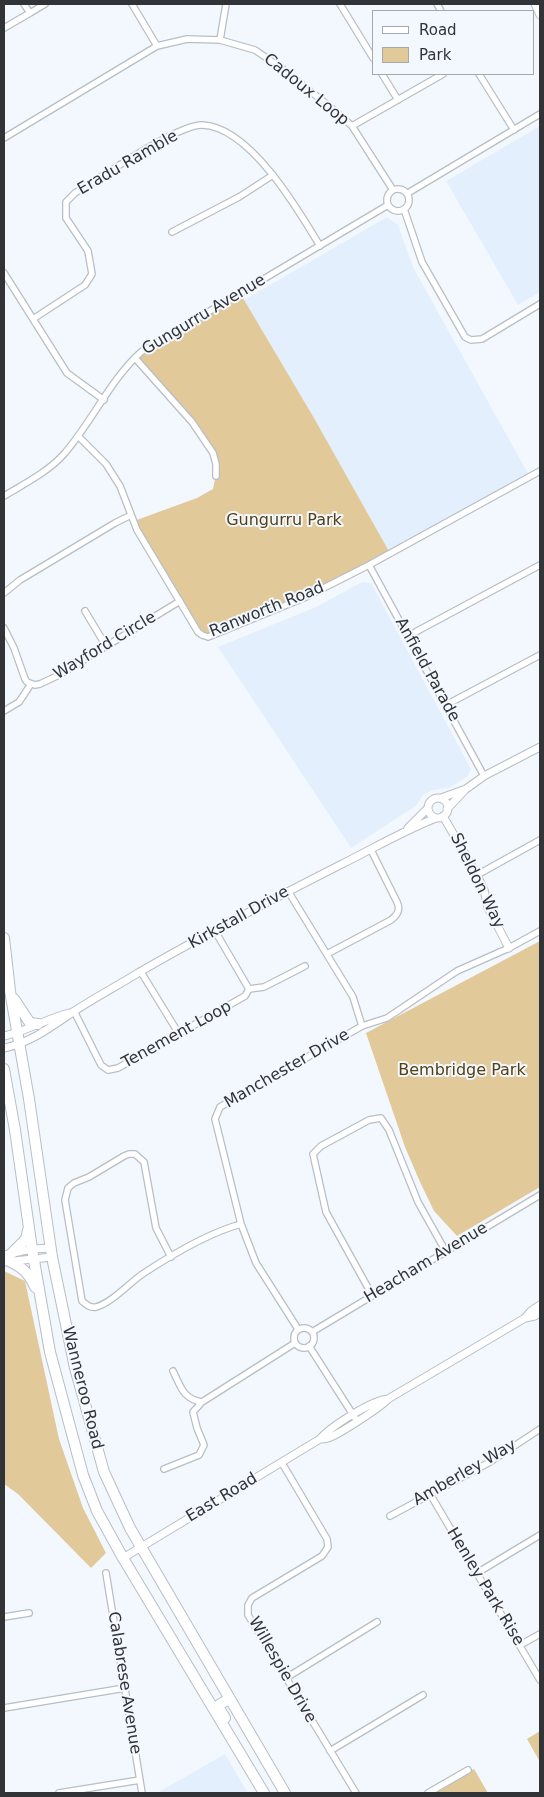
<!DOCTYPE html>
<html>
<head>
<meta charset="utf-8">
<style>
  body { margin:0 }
  #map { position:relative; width:544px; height:1797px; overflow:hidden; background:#f3f8fe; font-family:"DejaVu Sans",sans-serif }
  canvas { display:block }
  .frame { position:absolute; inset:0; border:5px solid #313336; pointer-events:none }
  .legend { position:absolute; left:372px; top:10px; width:162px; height:65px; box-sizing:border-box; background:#f3f8fe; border:1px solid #a5a9ae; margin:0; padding:6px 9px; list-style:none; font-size:15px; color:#313336 }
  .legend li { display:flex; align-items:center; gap:10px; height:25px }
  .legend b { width:25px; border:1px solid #a5a9ae }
</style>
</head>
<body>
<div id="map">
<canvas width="544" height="1797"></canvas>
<div class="frame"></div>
<ul class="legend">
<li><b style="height:6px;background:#fff"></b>Road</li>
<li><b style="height:14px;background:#e1c999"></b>Park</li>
</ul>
</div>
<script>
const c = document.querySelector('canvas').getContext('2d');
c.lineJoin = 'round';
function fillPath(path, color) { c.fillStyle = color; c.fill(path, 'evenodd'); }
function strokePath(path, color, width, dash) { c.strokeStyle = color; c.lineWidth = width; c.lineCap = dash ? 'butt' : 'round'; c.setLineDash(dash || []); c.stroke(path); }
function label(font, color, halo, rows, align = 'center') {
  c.font = font + ' "DejaVu Sans",sans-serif'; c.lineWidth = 4; c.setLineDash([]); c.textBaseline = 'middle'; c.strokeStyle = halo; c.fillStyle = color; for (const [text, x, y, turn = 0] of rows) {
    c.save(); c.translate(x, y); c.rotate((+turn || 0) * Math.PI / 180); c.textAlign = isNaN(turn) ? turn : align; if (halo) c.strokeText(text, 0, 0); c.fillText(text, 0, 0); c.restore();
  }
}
const built = new Path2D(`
  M540,126v166l-22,13 -72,-124z
  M387,217l11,8 16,44 116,208 -140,76 -76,-135 -70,-118z
  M362,582l9,1 100,186 -3,7 -19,12 -16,2 -10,5 -7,11 -65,42 -133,-201 98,-40z
  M225,1754l23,39h-91z`);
const green = new Path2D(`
  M240,293l74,125 76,135 -84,44 -93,38h-11l-68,-114 63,-23 16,-9 3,-14v-11l-24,-42 -57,-64z
  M540,941v246l-83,49 -23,-25 -14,-29 -15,-35 -39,-114z
  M4,1271l21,10 34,158 24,69 23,45 -15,15 -73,-74 -14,-10z
  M540,1731v31l-13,-23z
  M474,1769l14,24h-55z`);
const minor = new Path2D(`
  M132,4l25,42
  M340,4l33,54
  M437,4l4,7
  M30,13l15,-9
  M4,28l26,-15 -6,-9
  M220,40l6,-36
  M382,74l16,26
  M479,74l35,56
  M352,126l91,-52
  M4,138l153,-92 30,-7 33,1 35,10 28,19 52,42 17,15 41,64
  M387 200a11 11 0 1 1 22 0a11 11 0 1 1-22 0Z
  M408,193l132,-79
  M404,209l18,53 43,75 6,3 11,-1 58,-35
  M172,232l67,-35 34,-22
  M4,273l63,100 37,27
  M33,319l52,-34 7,-11 -4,-23 -22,-33v-16l9,-9c26,-15 101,-68 127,-68 47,1 96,84 118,121
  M135,358l57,64 21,31 3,11v12
  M78,436l28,28 14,22 17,44 61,102 4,3 6,2 98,-40 63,-32 171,-94
  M4,496c20,-12 44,-24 60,-42 28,-32 46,-74 77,-102l247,-147
  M369,565l115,211
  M4,593l16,-13 95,-57 16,-8
  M85,611l21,35
  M4,628l10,20 11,31 2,3 8,3 5,-1 19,-9 121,-74
  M408,636l132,-71
  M446,705l94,-50
  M4,711l15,-9 12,-18
  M477,875l63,-35
  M288,891l65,106 9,29
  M327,954l64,-34c6,-5 10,-10 6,-18l-26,-52
  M141,972l38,62
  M249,989l15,-2 41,-21
  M74,1011l27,54 7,5 10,-2 127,-72 4,-7 -34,-58
  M171,1257l-15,-29 -12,-66 -9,-8h-6l-5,2 -35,21 -15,6 -6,5 -3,12 16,95 1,6c5,4 8,7 14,6 16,-4 34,-25 48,-34 29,-19 64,-40 97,-49
  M372,1295l-46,-83 -13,-58 8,-8 48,-26 12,-2 8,12 29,72 28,50
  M294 1338a10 10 0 1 1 20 0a10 10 0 1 1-20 0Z
  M298,1329l-42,-66 -15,-39 -26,-105 5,-12 142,-81 25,-8 70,-47 52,-23 31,-17
  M312,1332l228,-137
  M309,1346l48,75
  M173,1371c8,16 10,28 29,31l93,-59
  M282,1463l45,76 1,8 -6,9 -70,42 -4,7v10l108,178
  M164,1469l35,-14 5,-10 -7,-17 -4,-16 9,-10
  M430,1494l110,186
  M390,1516l100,-54 50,-33
  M106,1573l36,220
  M477,1573l63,-38
  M4,1617l25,-4
  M520,1645l20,-11
  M286,1678l91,-56
  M4,1708l121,-20
  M330,1751l93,-56
  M59,1793l81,-13
  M428,1793l40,-23`);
const tertiary = new Path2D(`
  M535,4l5,11
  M441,798l25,-9 18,-13 56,-29
  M428 808a10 10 0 1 1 20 0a10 10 0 1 1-20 0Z
  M447,809l17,-18
  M443,816l34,59 7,15 4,18 21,40
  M408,828l20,-20
  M4,1036c22,-5 43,-17 65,-23
  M4,1048c26,-5 47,-21 69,-36 21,-14 44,-26 65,-39 67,-39 135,-74 204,-109 32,-16 61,-33 94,-46
  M4,1255l28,-6 19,-1
  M4,1262l48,-5
  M525,1318l10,-2 5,-3
  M320,1439c3,0 5,0 8,-1 10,-3 53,-31 60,-39l137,-81 6,-7 9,-6
  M123,1558l197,-119c10,-12 52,-39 68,-40`);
const trunk = new Path2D(`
  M4,938l6,53 19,108 23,158 23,111 29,104 26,56 155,265
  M14,999l16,24 8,1
  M4,1069l11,61 17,119 18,103 33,123 14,36 26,47 141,235
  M12,1253l14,-14 2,-9
  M9,1261c13,6 20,12 26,26
  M225,1718l-5,-8 -1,-5 8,-5 5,2`);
const streetNames = [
  ["Cadoux Loop",306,90,39],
  ["Eradu Ramble",128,163,-30],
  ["Gungurru Avenue",204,315,-31],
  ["Ranworth Road",267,610,-22],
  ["Wayford Circle",105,646,-31],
  ["Anfield Parade",427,670,61],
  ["Sheldon Way",477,881,64],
  ["Kirkstall Drive",239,918,-29],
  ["Tenement Loop",177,1035,-29],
  ["Manchester Drive",287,1069,-30],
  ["Heacham Avenue",426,1263,-31],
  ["Wanneroo Road",82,1388,76],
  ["Amberley Way",465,1473,-30],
  ["East Road",222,1498,-31],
  ["Henley Park Rise",485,1587,59],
  ["Willespie Drive",282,1670,60],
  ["Calabrese Avenue",124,1683,81]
];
const parkNames = [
  ["Gungurru Park",284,521],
  ["Bembridge Park",462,1071]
];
fillPath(built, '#e4effd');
fillPath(green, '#e1c999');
strokePath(minor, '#b8bec5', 8);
strokePath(tertiary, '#b8bec5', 9);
strokePath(trunk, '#b8bec5', 12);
strokePath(minor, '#fff', 5.5);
strokePath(tertiary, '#fff', 7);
strokePath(trunk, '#fff', 10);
label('16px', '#313336', '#f3f8fe', streetNames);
label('16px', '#544012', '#f3f8fe', parkNames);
</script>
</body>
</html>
